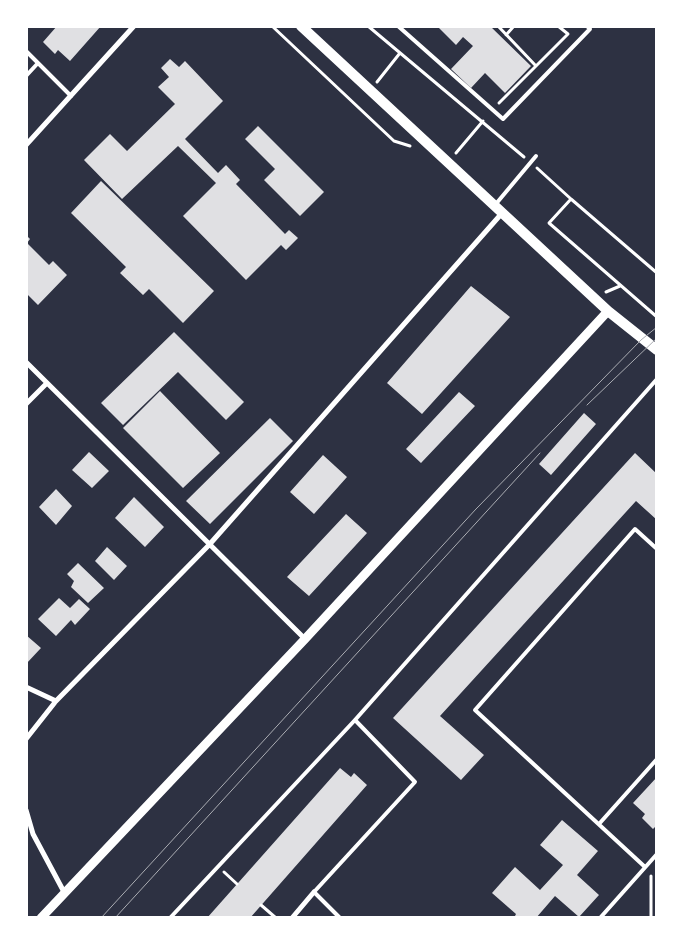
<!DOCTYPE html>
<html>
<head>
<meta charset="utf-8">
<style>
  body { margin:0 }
  #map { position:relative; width:683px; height:944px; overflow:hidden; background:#2d3142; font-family:"Golos Text",sans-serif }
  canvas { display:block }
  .frame { position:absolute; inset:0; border:28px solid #fff; pointer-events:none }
</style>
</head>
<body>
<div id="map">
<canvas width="683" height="944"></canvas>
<div class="frame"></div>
</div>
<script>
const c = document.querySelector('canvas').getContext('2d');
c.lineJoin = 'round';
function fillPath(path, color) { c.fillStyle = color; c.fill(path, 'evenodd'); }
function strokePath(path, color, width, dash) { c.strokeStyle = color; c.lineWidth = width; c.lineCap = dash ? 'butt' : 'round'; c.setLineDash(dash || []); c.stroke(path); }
const building = new Path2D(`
  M57,26h44l-31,35 -12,-11 -3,4 -12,-12z
  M437,26h53l41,40 -26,27 -20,-20 -14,15 -20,-19 22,-23 -10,-9 -7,8z
  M170,59l9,8 6,-6 38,40 -38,38 33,34 8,-8 14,15 -4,4 49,50 4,-4 9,8 -12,12 -5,-5 -35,35 -63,-64 33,-33 -38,-37 -56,53 -38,-39 26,-26 17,17 48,-47 -17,-17 11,-10 -8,-9z
  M258,126l66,66 -24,24 -36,-36 11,-11 -30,-30z
  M101,181l113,110 -31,32 -34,-34 -6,6 -23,-22 6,-6 -55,-54z
  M26,235l4,4 -3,4 22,22 4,-4 14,14 -29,30 -12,-12z
  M471,286l39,31 -88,97 -35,-31z
  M174,332l70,70 -18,18 -48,-48 -55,53 -22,-22z
  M160,391l60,62 -37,35 -60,-60z
  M459,392l16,14 -54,57 -15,-14z
  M584,413l12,11 -45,51 -12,-11z
  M270,418l23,23 -83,83 -24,-23z
  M89,452l20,19 -17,17 -20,-18z
  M635,453l22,21v46l-21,-19 -196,215 44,39 -23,25 -68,-62z
  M323,455l24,22 -33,37 -24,-22z
  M56,489l16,17 -16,19 -17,-18z
  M134,497l30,30 -19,20 -30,-29z
  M346,514l21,19 -58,63 -22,-19z
  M107,547l20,19 -13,14 -19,-19z
  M78,563l26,25 -16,15 -17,-16 3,-6 -7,-7z
  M59,598l11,10 9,-9 11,10 -15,16 -4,-5 -15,16 -18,-17z
  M26,635l15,13 -15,16z
  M340,768l11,9 3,-4 13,12 -117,133h-43z
  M657,777v48l-4,4 -11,-11 3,-4 -12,-11z
  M562,820l36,31 -21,24 22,20 -20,22 -24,-21 -19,22h-22l2,-4 -24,-21 23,-26 25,23 23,-25 -23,-20z`);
const path = new Path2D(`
  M272,26l122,115 16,5
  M368,26l156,131
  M498,26l38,40
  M506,35l8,-9
  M377,82l23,-29
  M499,103l69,-69 -10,-8
  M456,153l27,-32
  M537,168l34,31 -22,24 108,94
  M571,199l86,74
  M606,292l14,-6
  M224,872l13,12
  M651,876v42
  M261,905l15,13`);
const service = new Path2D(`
  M398,26l105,93 87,-90 -3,-3
  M26,51l45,45
  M26,76l12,-13
  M495,205l41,-49
  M599,824l58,-65
  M645,867l-170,-157 160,-181 22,20
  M170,918l185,-198 302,-341
  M340,918l-26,-26 101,-110 -60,-62
  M600,918l57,-64`);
const minor = new Path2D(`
  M26,145l108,-119
  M26,362l279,277
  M26,404l21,-21
  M26,687l30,14
  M26,739l30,-38 153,-156 294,-333
  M26,810l7,24 31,58
  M292,918l22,-26`);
const tertiary = new Path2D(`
  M41,918l264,-279 303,-328`);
const secondary = new Path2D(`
  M301,26l307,285 49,39`);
const tram = new Path2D(`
  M587,405l70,-67
  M101,918l375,-409 165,-169 16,-13
  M115,918l425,-465`);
fillPath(building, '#e0e0e3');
strokePath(path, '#fff', 3);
strokePath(service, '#fff', 4);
strokePath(minor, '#fff', 5);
strokePath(tertiary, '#fff', 9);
strokePath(secondary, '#fff', 10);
strokePath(tram, '#abadb3', 1);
</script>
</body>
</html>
